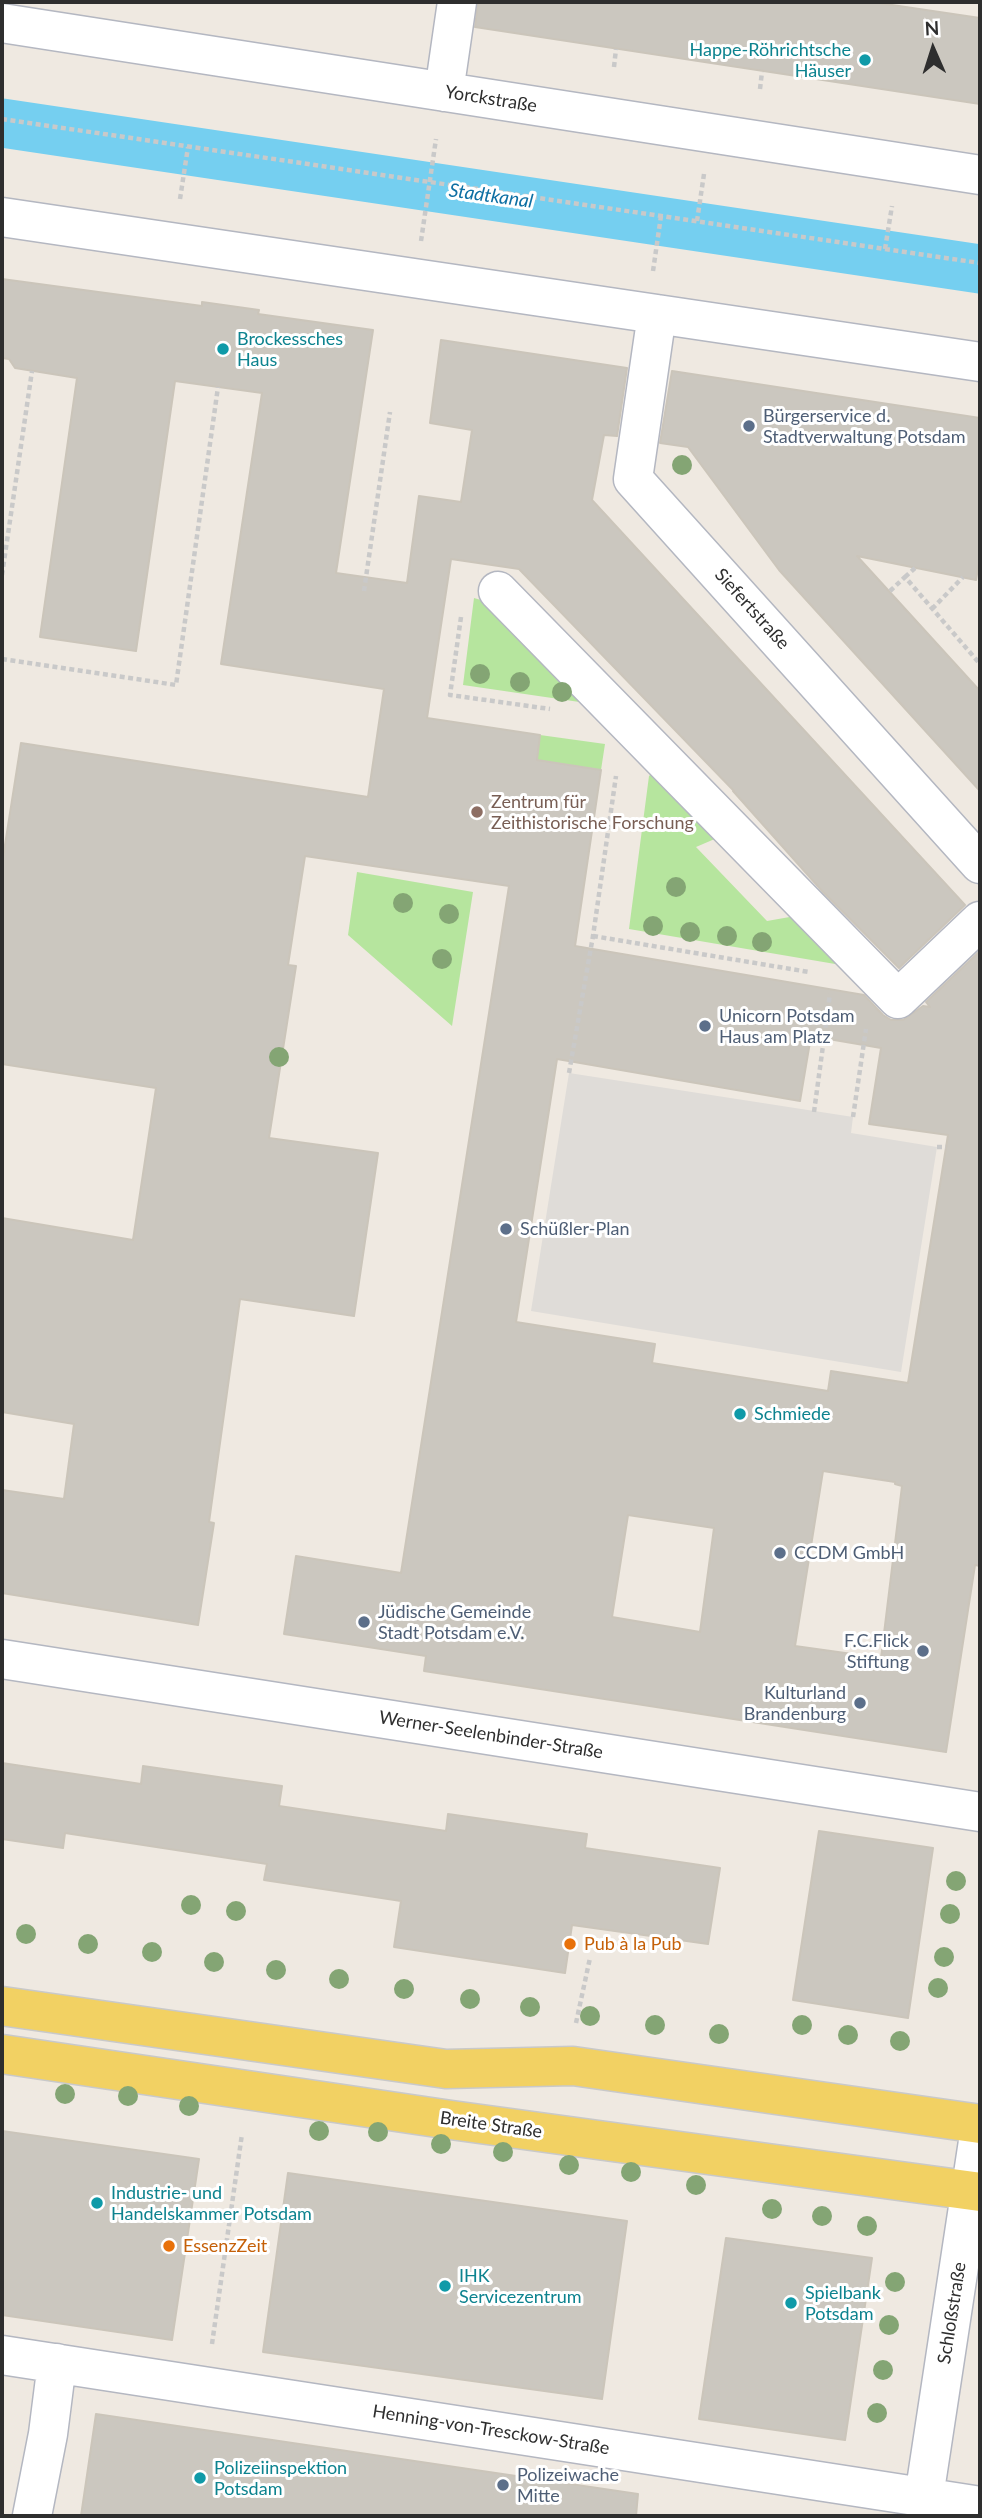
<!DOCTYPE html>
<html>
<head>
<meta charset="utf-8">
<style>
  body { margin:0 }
  #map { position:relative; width:982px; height:2518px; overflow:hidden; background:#efe9e1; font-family:Lato,sans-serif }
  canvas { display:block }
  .frame { position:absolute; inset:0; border:4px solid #2e2e2e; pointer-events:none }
  .north { position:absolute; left:898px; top:14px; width:70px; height:70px; -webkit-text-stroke:5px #fff; paint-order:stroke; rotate:357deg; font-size:19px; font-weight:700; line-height:28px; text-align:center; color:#2e2e2e }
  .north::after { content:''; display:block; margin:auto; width:24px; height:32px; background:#2e2e2e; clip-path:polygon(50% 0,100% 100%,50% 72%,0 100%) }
</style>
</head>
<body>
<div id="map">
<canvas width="982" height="2518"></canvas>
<div class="frame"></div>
<div class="north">N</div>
</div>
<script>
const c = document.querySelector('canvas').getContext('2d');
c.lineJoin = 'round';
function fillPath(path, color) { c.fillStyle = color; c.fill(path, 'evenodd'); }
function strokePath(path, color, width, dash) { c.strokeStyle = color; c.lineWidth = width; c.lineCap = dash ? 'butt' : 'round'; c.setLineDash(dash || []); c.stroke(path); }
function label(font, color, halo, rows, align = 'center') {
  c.font = font + ' Lato,sans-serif'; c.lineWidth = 6; c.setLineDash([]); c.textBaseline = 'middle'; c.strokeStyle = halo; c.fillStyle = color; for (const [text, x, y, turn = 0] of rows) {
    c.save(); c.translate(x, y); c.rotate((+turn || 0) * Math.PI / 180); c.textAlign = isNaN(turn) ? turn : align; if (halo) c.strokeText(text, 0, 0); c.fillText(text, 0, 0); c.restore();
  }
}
const green = new Path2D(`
  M474,598l27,8 99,99 -137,-20z
  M540,735l65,9 -4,26 -64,-10z
  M660,766l64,69 -28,12 71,74 34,-6 40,50 -212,-36 20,-153z
  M357,872l116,20 -21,134 -104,-91z`);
const plaza = new Path2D(`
  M569,1073l284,44 -2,16 86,14 -36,225 -370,-61z`);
const canal = new Path2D(`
  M2,123l978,146`);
const building = new Path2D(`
  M478,2h394l108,16v86l-505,-77z
  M2,279l200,27v-4l57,8 -1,4 115,16 -37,243 71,10 12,-87 42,6 11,-72 -42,-7 11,-83 186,28 -10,68 -13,-1 -12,65 373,405 -66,63 -76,-76 -90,-101h1l-215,-222 -68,-10 -24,159 113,17 -3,25 64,10 -26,176 289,49 19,20 8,5h12l20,-14 7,1 -4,-5 54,-51v615l-5,-1 -29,187 -522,-81 2,-15 -142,-22 12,-78 105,17 108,-687 -204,-30 -17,109 8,1 -27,172 109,15 -24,163 -114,-17 -31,223 5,1 -16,102 -196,-32v-103l62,9 10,-75 -72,-12v-194l131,22 23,-152 -154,-24v-200l19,-121 347,54 16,-108 -163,-25 41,-271 -87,-12 -39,270 -96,-14 37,-259 -62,-10 -6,-9 -7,-1zM811,1036l70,12 -12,76 79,11 -40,248 -77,-12 -3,20 -176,-28 3,-19 -139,-22 41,-263 243,42zM823,1471l72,11v2l7,2 -21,172 -86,-12zM628,1515l86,13 -14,104 -88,-15z
  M672,371l308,47v139l-4,23 -119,-24 123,135v100l-201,-221 -91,-123 -28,-4z
  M2,1763l139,21 2,-18 82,12 57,8 -3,20 167,25 2,-17 139,20 -2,14 135,20 -12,76 -136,-19 -7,48 -171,-26 7,-46 -137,-21 3,-16 -202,-31 -2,15 -61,-9z
  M819,1831l114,17 -25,170 -115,-18z
  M2,2131l197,28 -27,181 -170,-25z
  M288,2173l339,48 -25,178 -339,-47z
  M726,2238l146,20 -27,182 -146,-21z
  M96,2414l542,80 -2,22h-555z`);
const path = new Path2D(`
  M614,67l2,-18
  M760,89l2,-17
  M2,119l978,144
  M180,199l8,-52
  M697,221l7,-47
  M885,249l7,-43
  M653,271l8,-55
  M2,575l30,-204
  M905,577l10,-9
  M364,591l26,-179
  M890,591l15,-14 75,87
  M932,609l31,-32
  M461,617l-11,78 100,14
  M2,659l174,26 42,-298
  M593,936l216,36
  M569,1073l24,-137 23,-160
  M814,1112l16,-118
  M853,1117l13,-88
  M937,1147h9
  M576,2023l14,-65
  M186,2246l39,4
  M212,2344l30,-210`);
const minor = new Path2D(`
  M2,23l978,152
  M444,92l13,-90
  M2,217l978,145
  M657,314l-24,165 347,385
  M498,591l400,408 82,-78
  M2,1659l978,153
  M2,2355l978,151
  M924,2497l56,-369
  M32,2516l16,-82 9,-71`);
const major = new Path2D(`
  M2,2006l444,63 127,-3 407,58
  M2,2054l449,66 529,72`);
const pathBridge = new Path2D(`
  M421,241l15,-102`);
const trees = [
  [682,465],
  [480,674],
  [520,682],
  [562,692],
  [676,887],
  [403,903],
  [449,914],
  [653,926],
  [690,932],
  [727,936],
  [762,942],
  [442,959],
  [279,1057],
  [956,1881],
  [191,1905],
  [236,1911],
  [950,1914],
  [26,1934],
  [88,1944],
  [152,1952],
  [944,1957],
  [214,1962],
  [276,1970],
  [339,1979],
  [938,1988],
  [404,1989],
  [470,1999],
  [530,2007],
  [590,2016],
  [655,2025],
  [802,2025],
  [719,2034],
  [848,2035],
  [900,2041],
  [65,2094],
  [128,2096],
  [189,2106],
  [319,2131],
  [378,2132],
  [441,2144],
  [503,2152],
  [569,2165],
  [631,2172],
  [696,2185],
  [772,2209],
  [822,2216],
  [867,2226],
  [895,2282],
  [889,2325],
  [883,2370],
  [877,2413]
];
const markers = [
  [865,60,7,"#0f9aa8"],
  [223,349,7,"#0f9aa8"],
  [749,426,7,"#5c6f8a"],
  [477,812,7,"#8d6e63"],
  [705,1026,7,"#5c6f8a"],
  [506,1229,7,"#5c6f8a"],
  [740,1414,7,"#0f9aa8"],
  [780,1553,7,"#5c6f8a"],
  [364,1622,7,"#5c6f8a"],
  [923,1651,7,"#5c6f8a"],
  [860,1703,7,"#5c6f8a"],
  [570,1944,7,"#e8710a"],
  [97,2203,7,"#0f9aa8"],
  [169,2246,7,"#e8710a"],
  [445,2286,7,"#0f9aa8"],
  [791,2303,7,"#0f9aa8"],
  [200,2478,7,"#0f9aa8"],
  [503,2485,7,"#5c6f8a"]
];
const cultureNames = [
  ["Happe-Röhrichtsche",851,50,"right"],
  ["Häuser",851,71,"right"],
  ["Brockessches",237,339],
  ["Haus",237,360],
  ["Schmiede",754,1414],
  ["Industrie- und",111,2193],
  ["Handelskammer Potsdam",111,2214],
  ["IHK",459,2276],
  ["Servicezentrum",459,2297],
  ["Spielbank",805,2293],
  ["Potsdam",805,2314],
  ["Polizeiinspektion",214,2468],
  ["Potsdam",214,2489]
];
const streetNames = [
  ["Yorckstraße",491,99,9],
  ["Siefertstraße",752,609,48],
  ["Werner-Seelenbinder-Straße",491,1735,9],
  ["Breite Straße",491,2125,8],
  ["Schloßstraße",952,2313,-81],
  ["Henning-von-Tresckow-Straße",491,2430,9]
];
const serviceNames = [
  ["Bürgerservice d.",763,416],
  ["Stadtverwaltung Potsdam",763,437],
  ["Unicorn Potsdam",719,1016],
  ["Haus am Platz",719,1037],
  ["Schüßler-Plan",520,1229],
  ["CCDM GmbH",794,1553],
  ["Jüdische Gemeinde",378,1612],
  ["Stadt Potsdam e.V.",378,1633],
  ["F.C.Flick",909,1641,"right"],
  ["Stiftung",909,1662,"right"],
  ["Kulturland",846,1693,"right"],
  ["Brandenburg",846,1714,"right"],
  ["Polizeiwache",517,2475],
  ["Mitte",517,2496]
];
const educationNames = [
  ["Zentrum für",491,802],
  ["Zeithistorische Forschung",491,823]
];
const foodNames = [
  ["Pub à la Pub",584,1944],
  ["EssenzZeit",183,2246]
];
const waterNames = [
  ["Stadtkanal",491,196,8]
];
fillPath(green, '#b6e59e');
fillPath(plaza, '#dfdcd8');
strokePath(canal, '#75cff0', 49);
fillPath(building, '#cbc7bf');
strokePath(building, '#cbc5ba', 2);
strokePath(minor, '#b4b7c1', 41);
strokePath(major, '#c9c9c9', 41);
strokePath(path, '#c9c9c9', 4.5, [5, 3.5]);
strokePath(minor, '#fff', 38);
strokePath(major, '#f2d163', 38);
strokePath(pathBridge, '#c9c9c9', 4.5, [5, 3.5]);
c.fillStyle = '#84a574';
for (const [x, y] of trees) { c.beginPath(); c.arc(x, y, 10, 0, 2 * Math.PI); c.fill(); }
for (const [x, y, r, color] of markers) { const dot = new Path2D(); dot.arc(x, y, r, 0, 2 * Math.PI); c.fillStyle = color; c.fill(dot); strokePath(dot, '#fff', 2.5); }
label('18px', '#0d838f', '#fff', cultureNames, 'left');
label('18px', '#2e2e2e', '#fff', streetNames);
label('18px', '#4e5e75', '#fff', serviceNames, 'left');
label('18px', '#785e54', '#fff', educationNames, 'left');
label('18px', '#c56008', '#fff', foodNames, 'left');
label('italic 19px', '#0d6fa3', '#fff', waterNames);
</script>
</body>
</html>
